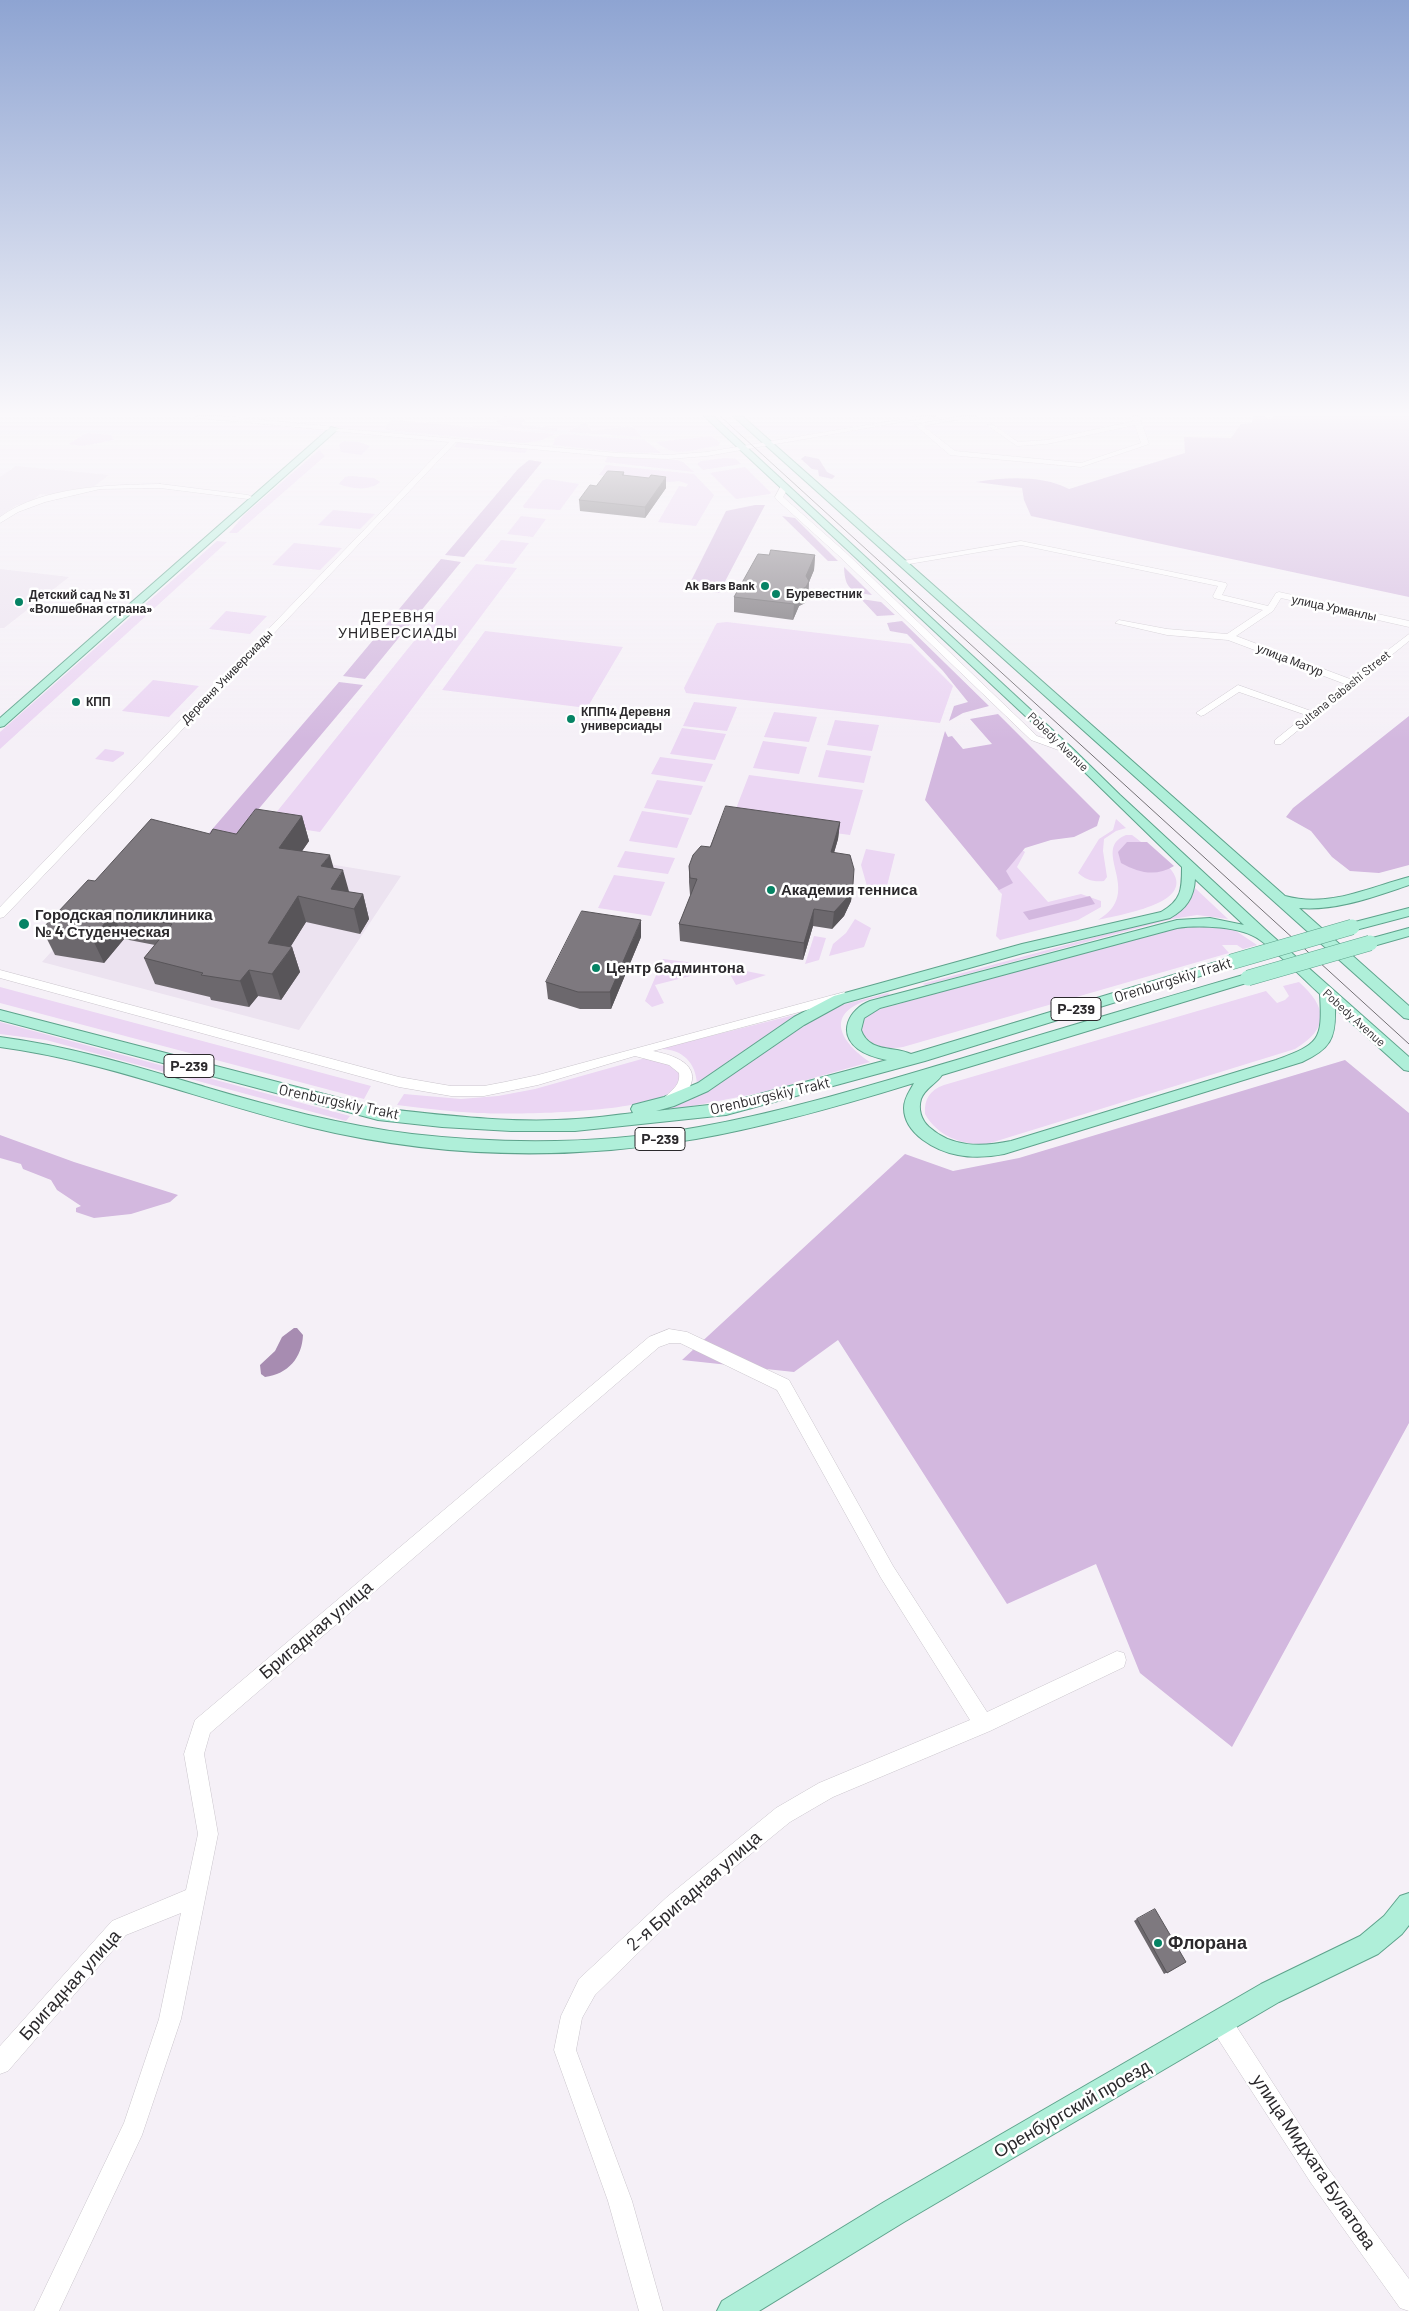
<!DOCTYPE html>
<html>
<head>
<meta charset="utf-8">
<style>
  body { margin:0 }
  canvas { display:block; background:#f5f0f7 }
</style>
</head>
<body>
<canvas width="1409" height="2311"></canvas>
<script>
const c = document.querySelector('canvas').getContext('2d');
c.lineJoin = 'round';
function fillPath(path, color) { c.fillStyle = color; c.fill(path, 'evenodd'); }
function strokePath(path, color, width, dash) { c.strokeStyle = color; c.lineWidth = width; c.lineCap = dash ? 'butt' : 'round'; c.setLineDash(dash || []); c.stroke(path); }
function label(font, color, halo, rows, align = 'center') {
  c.font = font + ' Barlow,sans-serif'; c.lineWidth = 5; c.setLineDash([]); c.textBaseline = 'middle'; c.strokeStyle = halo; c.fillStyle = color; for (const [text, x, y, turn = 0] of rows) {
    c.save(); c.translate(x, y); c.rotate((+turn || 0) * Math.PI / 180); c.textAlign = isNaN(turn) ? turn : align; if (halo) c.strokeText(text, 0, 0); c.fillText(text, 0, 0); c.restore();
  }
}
const built = new Path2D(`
  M16,466l93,9 -16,12 -42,8 -11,-1 -7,6 -18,6 -15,11v-40z
  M0,569l69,8 -65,51h-4z
  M158,833l75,15 168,28 -102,154 -257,-68z`);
const green = new Path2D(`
  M504,416l18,2 3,2 -4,5 36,3v3l-52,-4 -9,-5z
  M392,420l163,14 -13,6 -17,3 -139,-13 -1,-3z
  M585,422l7,9 36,-5 5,1 9,10 -75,-5z
  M86,433l25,2 3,5 -32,6 -13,-2z
  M563,434l82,6 16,13 -43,-1 -65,-7 2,-7z
  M712,436l8,7 -2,3c-23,2 -41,14 -62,-4z
  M343,441l16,1 11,4 -9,9 -20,-3 -2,-7z
  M458,442l70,7 -3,4 -71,-6z
  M319,450l6,6 -88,77h-8l15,-18z
  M608,456l68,4 7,2 11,10 -89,-10z
  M726,458l10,1 5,5 -38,6 -6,-6 4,-3z
  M606,465l88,9 20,21 -18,31 -38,-4 21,-36 7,1 2,-3 -9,-3 -9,1 -71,-7z
  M745,467l26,26 -1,1 -34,5 -26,-26z
  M350,476l24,2 6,4c-10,9 -29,7 -41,2l6,-7z
  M547,479l32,5 -19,26 -36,-2 -1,-2 20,-26z
  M333,510l42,4 -15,15 -42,-4z
  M521,516l25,3 -13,18 -26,-3z
  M501,540l28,3 -16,21 -29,-3z
  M217,541l10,1 -227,207v-17z
  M294,543l48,5 -22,22 -48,-5z
  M476,564l41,4 -197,264 -53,-8z
  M226,611l41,5 -17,18 -41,-5z
  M727,622l184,22 42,42 -13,37 -254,-30 -2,-5 31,-62 2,-3z
  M485,631l138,16 -36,61 -145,-18z
  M153,680l46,6 -30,31 -47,-6z
  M694,702l43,5 -10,24 -44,-5z
  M774,712l43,5 -8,25 -45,-5z
  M835,720l44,5 -7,26 -45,-6z
  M682,728l44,6 -11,26 -45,-6z
  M763,741l44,6 -8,27 -46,-6z
  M105,749l19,3v2l-11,8 -18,-3z
  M826,750l45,6 -7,27 -46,-6z
  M660,757l53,7 -8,18 -54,-8z
  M749,775l114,15 -13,45 -118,-16z
  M657,780l46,6 -12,29 -47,-7z
  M642,811l47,7 -12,30 -48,-7z
  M1116,819l10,9 -10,3 -12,8 -1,12 4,26 -3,4c-11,1 -18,-1 -26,-8l21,-34 14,-9z
  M1126,835h6c13,10 30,22 40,36 24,33 -55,44 -74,49 48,-28 -9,-70 28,-85z
  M866,849l29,5 -9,36 -17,3 -8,-28z
  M1022,850l3,2 -8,15 31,35 33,-8 20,7v6l-23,13 -78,20 -4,-4 6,-42 -5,-5 15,-6 -7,-13z
  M625,851l50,7 -7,16 -51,-7z
  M614,875l51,7 -14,34 -53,-8z
  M1195,888l33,31 -31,-4 -25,4 -246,66 -4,-1 247,-67 20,-14z
  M855,919l16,9 -7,19 -35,9 4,-12 13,-11z
  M1190,923l43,6 24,16 -14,4 -6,-4h-15l7,8 -326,94c-16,3 -33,0 -41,-16l3,-14 12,-7z
  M814,936l12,2 -7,22 -14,4z
  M663,959l63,8 40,8 -30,10 -10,-18 -71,18 9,18 -12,4 -7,-6z
  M1299,982c28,25 31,46 -4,67l-308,95c-25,1 -49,-7 -62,-30 -1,-15 5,-24 19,-29l322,-94 11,12 8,-3 4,-4 -6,-10z
  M0,987l371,99 -7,13 -364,-96z
  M888,993l2,2c-11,2 -24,4 -34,10 -32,17 -6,44 14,57l-106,30 -112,22 56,-23 110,-75 20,-10z
  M806,1012l-109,72c-1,-22 -16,-36 -38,-35z
  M0,1022l350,94 -4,5 -300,-81 -46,-6z
  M649,1057l28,10 4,9c-3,7 -4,11 -10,16 -28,21 -156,23 -193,21 -27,-1 -54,-5 -81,-8l7,-11 57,5 37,-3 37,-7z`);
const forest = new Path2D(`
  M1253,416h10l5,3 5,-1v-2h136v181l-378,-81 -7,-16 -2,-12 -46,-6c30,-5 66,-7 93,7l116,-36 -1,-16 47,1 10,-14 11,-1z
  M805,456l14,3 8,13 8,4 -3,3 -13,-3 -1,-6 -6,-1 -11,-10z
  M529,460l13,2 -78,95 -19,-2 73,-86z
  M755,505h10l-46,88 -32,-4 39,-78z
  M782,516l13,2 43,43h-10z
  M441,559l20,3 -96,117 -22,-3z
  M844,567l28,28c-21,-3 -27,-6 -28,-28z
  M861,599l20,3 14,13 -18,1z
  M902,621l87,85 -26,7 -14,8 5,-15 14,-4 -25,-31 -36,-37 -17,-3 -3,-8z
  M339,682l24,3 -128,152 -26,-4z
  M998,714l102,102 -3,10 -23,11 -23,3 -26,8 -19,23 7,12 -14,7 -74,-90 20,-69 3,6 4,-1 11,13 29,-5 -22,-25z
  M1409,716v149l-30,8 -29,-2 -18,-14 -21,-26 -25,-14 7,-9z
  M1127,842h20l27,24c-18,11 -35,7 -53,-3l-3,-11z
  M1090,896l5,8 -66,16 -6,-8z
  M1345,1060l64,53v310l-177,324 -92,-74 -44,-109 -89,40 -169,-264 -44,32 -112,-12 223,-206 48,17 66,-13z
  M0,1135l74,27 104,33 -8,7 -39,12 -37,4 -18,-6v-4l5,-2 -24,-16 -6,-10 -28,-11 -2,-5 -21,-6z`);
const water = new Path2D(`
  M294,1328h3l6,7c-1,23 -15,39 -38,42l-4,-3 -1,-9 15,-14 7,-14z`);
const minor = new Path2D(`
  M196,416h25l106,10 3,2 -3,2 -128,-12z
  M921,416h15l-229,40 -39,3 -51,-2 -161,-15 -452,475 -4,1v-11l449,-465 -115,-11 -3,-2 1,-1 285,25 51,2 39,-3z
  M961,416h16l-54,10 32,25 126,12 60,-20 -6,-18 -88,19 -30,2 -30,-21 5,-1 26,18 29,-2 87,-19 -1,-5h6l10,28 -68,23 -131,-12 -35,-30z
  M160,484l88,11 4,2 -4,2 -88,-11 -60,1 -55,13 -27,10 -18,11v-6c43,-31 109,-32 160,-33z
  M781,486l7,2 -5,9 61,54 193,185 35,12v4h-8l-33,-12 -193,-185 -62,-56 -1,-2z
  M1021,541l205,42 1,2 -5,10 46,11 8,-13 3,-1 130,29v6l-128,-29 -8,13 -37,25 114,43 59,-45v7l-128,103h-6v-4l31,-25 -67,-23 -35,23 -3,1 -5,-3 42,-28 73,26 34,-27 -117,-44 -61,-5 -52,-12 4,-3 48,9 60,5 36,-24 -49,-12 -1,-2 5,-10 -197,-41 -118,20 -4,-2 4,-2z
  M0,970l399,107 52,9h33l21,-4 33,-7 306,-83 6,4 -2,3 -195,52c20,4 49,13 36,38 -4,8 -13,15 -21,18l-7,-5c7,-11 20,-14 18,-29l-10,-8 -34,-9 -97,29 -54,11h-33l-52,-9 -399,-109z
  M669,1329l18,3 102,48 104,186 94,146 130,-61 7,2 2,7 -2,7 -134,64 -157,66 -43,25 -109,89 -86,84 -13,23 -6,32 56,151 31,110h-24l-31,-110 -54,-151 7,-34 18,-37 88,-82 109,-89 43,-25 151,-63 -89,-142 -104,-188 -97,-47h-10l-11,4 -449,386 -6,21 14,80 -37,185 -39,116 -83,176h-25l90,-188 35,-104 22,-106 -55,22 -118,136 -8,3v-28l112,-125 74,-31 12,-56 -14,-80 11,-34 454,-383z
  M1221,2012l8,3 98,152 82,112v32l-9,-3 -89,-125 -98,-152 -3,-8 3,-8z`);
const major = new Path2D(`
  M704,416h9l359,332 48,47 148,137 141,125v14l-5,-1 -69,-62c1,31 -5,41 -33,54l-298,92c-15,3 -31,4 -46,1 -22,-4 -54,-21 -54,-47 0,-10 6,-17 10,-25 -71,22 -144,43 -218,56 -128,22 -260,19 -387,-12 -103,-25 -203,-66 -309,-80v-10c70,9 138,30 205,50 68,20 136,38 207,47 95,11 193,10 287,-7 89,-16 175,-43 261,-68 94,-28 189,-57 283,-84h10l2,3 -2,3 -311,94c-6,9 -17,13 -21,24 -3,10 0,21 8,28 23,21 53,20 82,14l265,-81c43,-16 47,-19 44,-66 -20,-18 -39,-39 -60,-54 -19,-14 -61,-15 -83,-12l-297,80 -16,10 -3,12c8,23 33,16 50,24l315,-95h10l2,3 -2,3 -311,96 -199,54 -151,16h-64l-69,-4 -64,-7 -378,-100v-10l378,98c65,7 133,16 198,11 19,-1 38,-4 57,-6l-2,-4 2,-4 31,-8 34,-14 96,-66 40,-21 188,-52 139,-32c21,-12 21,-23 21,-45l-118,-115zM1195,879l49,46 -34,-7 -33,2 -307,81c-21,8 -33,32 -12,48 8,6 19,9 29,11l-161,43 -70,8 18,-5 34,-15 96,-66 40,-22 179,-50 147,-35c16,-9 24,-20 25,-39z
  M733,416h9l543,480c44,12 82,-8 124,-19v8c-36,12 -72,26 -110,23l110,98v13l-5,-1z
  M331,427l7,2 -334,297 -4,1v-9z
  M1409,908v8l-57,15 -7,-4 2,-3z
  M1409,928v8l-39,11 -7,-4 2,-3z
  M1409,1893v32l-7,9 -24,20 -99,48 -375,220 -145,89h-42l5,-10 162,-99 377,-218 99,-48 24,-20 16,-20z`);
const tram = new Path2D(`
  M720,416l689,628`);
const majorBridge = new Path2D(`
  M1231,962l121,-35
  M1248,978l122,-35`);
const wall = new Path2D(`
  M624,472v3l42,13 -21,30 -65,-7 -1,-11z
  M769,555h46l-1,15 -5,12 -1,14 -3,7 -6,3 -6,14 -59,-8v-15z
  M302,816l7,25 -7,10 31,17 16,24 14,2 6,25 -9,15 -54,-12 -16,25h2l8,25 -19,28 -23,-4 -9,11 -38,-7 -1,-3 -55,-13 -11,-26 11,-13 -31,-6 -20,24 -49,-8 -13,-26 53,-48 115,-47h26z
  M840,822l-2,17 -4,14 19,31 -2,17 -7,15 -12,13 -19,-3 -10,34 -123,-19 -1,-17 12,-29h-1l-1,-13v-16l21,-19z
  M641,937l-30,72h-31l-32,-10 -2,-17z
  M1137,1919l49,43 -22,12 -30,-53z`);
const shadedWall = new Path2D(`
  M666,477v11l-21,30v-11z
  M815,555l-1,15 -5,12 -1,14 -3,7 -6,3 -6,14 1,-16z
  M302,816l7,25 -22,32 -8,-25z
  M840,822l-2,17 -9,30 2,-17z
  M330,855l7,25 6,-10 7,25 -15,9 -14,-38z
  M853,884l-2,17 -7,15 -12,13 2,-17z
  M363,894l6,25 -9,15 -6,-25z
  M298,896l8,26 -28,45 14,-20 8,25 -19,28 -9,-26 -4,-31z
  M814,909l-1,17 -10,34 1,-17z
  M113,914l11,25 -20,24 -12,-25z
  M641,920v17l-30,72 -1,-17z
  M249,970l9,26 -9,11 -9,-26z`);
const building = new Path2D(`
  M608,471l16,1 -2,3 27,3 2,-3 15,2 -21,30 -66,-7 11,-15 6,1z
  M771,550l44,5 -9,21 3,5 -3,6 -6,3 -6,14 -60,-7 24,-43 11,1z
  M726,806l114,16 -9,30 19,3 4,14 -1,15 -7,15 -12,13 -20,-3 -10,34 -125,-19 18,-45 -7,-1 -1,-12 4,-11 8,-9 9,1z
  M256,809l46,7 -23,32 51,7 -9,11 22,4 -12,19 32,5 -9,15 -56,-13 -30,47 24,4 -20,27 -23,-4 -9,11 -39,-6 2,-2 -59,-15 28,-34 -59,-10 -21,24 -50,-9 46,-49 7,1 56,-62 59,15 3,-5 23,5z
  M582,911l59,9 -31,72h-32l-32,-10z
  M1155,1909l31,53 -19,11 -30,-54z`);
const markers = [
  [765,586,5,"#058364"],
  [776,594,5,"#058364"],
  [19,602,5,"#058364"],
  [76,702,5,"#058364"],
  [571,719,5,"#058364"],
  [771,890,5,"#058364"],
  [24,924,6,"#058364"],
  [596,968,5,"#058364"],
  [1158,1943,5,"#058364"]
];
const farPoinames = [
  ["Ak Bars Bank",755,586,"right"],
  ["Буревестник",786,594],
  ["Детский сад № 31",29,595],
  ["«Волшебная страна»",29,609],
  ["КПП",86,702],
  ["КПП14 Деревня",581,712],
  ["универсиады",581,726]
];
const farStreetnames = [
  ["улица Урманлы",1334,608,12],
  ["улица Матур",1290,660,21],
  ["Деревня Универсиады",227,677,-46],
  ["Sultana Gabashi Street",1343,690,-39],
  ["Pobedy Avenue",1058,742,44],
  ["Pobedy Avenue",1354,1018,42]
];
const farNeighbourhoodnames = [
  ["ДЕРЕВНЯ",398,617],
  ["УНИВЕРСИАДЫ",398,633]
];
const shields = [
  [1076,1009,50],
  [189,1066,50],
  [660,1139,50]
];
const shieldNames = [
  ["Р-239",1076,1009],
  ["Р-239",189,1066],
  ["Р-239",660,1139]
];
const poiNames = [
  ["Академия тенниса",781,890],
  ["Городская поликлиника",35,915],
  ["№ 4 Студенческая",35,932],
  ["Центр бадминтона",606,968]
];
const streetNames = [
  ["Orenburgskiy Trakt",1173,980,-17],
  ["Orenburgskiy Trakt",770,1096,-13],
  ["Orenburgskiy Trakt",339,1102,12]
];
const nearStreetnames = [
  ["Бригадная улица",316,1630,-40],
  ["2-я Бригадная улица",694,1891,-41],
  ["Бригадная улица",70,1985,-48],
  ["Оренбургский проезд",1072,2109,-30],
  ["улица Мидхата Булатова",1314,2162,56]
];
const nearPoinames = [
  ["Флорана",1168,1943]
];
fillPath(built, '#ece3f0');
fillPath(green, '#ebd6f3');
fillPath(forest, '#d3b8df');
fillPath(water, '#a78cb1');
strokePath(minor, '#cac5cc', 1);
strokePath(major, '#5ea38c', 2);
fillPath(minor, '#fff');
fillPath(major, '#afefd9');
strokePath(tram, '#747175', 1);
strokePath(majorBridge, '#5ea38c', 16, []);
strokePath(majorBridge, '#afefd9', 15);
fillPath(wall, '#6c686d');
fillPath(shadedWall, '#585559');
fillPath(building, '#7e797f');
strokePath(building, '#585559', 1);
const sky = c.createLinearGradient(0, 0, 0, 740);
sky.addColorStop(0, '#8ea4d2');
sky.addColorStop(0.56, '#faf8fb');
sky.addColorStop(1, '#faf8fb00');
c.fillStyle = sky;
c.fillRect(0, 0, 1409, 740);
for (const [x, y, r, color] of markers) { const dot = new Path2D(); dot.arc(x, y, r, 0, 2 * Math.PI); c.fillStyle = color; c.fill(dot); strokePath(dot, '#fff', 2); }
label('bold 12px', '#2b292c', '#fff', farPoinames, 'left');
label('12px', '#2b292c', '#fff', farStreetnames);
c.letterSpacing = '1px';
label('14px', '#2b292c', '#fff', farNeighbourhoodnames);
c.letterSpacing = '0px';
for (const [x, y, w] of shields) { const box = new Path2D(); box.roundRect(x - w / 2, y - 11.5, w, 23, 4); c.fillStyle = '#fff'; c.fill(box); strokePath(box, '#2b292c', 1); }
label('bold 14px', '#2b292c', null, shieldNames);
label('bold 15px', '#2b292c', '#fff', poiNames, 'left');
label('15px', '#2b292c', '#fff', streetNames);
label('18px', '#2b292c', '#fff', nearStreetnames);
label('bold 18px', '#2b292c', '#fff', nearPoinames, 'left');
</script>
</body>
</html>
